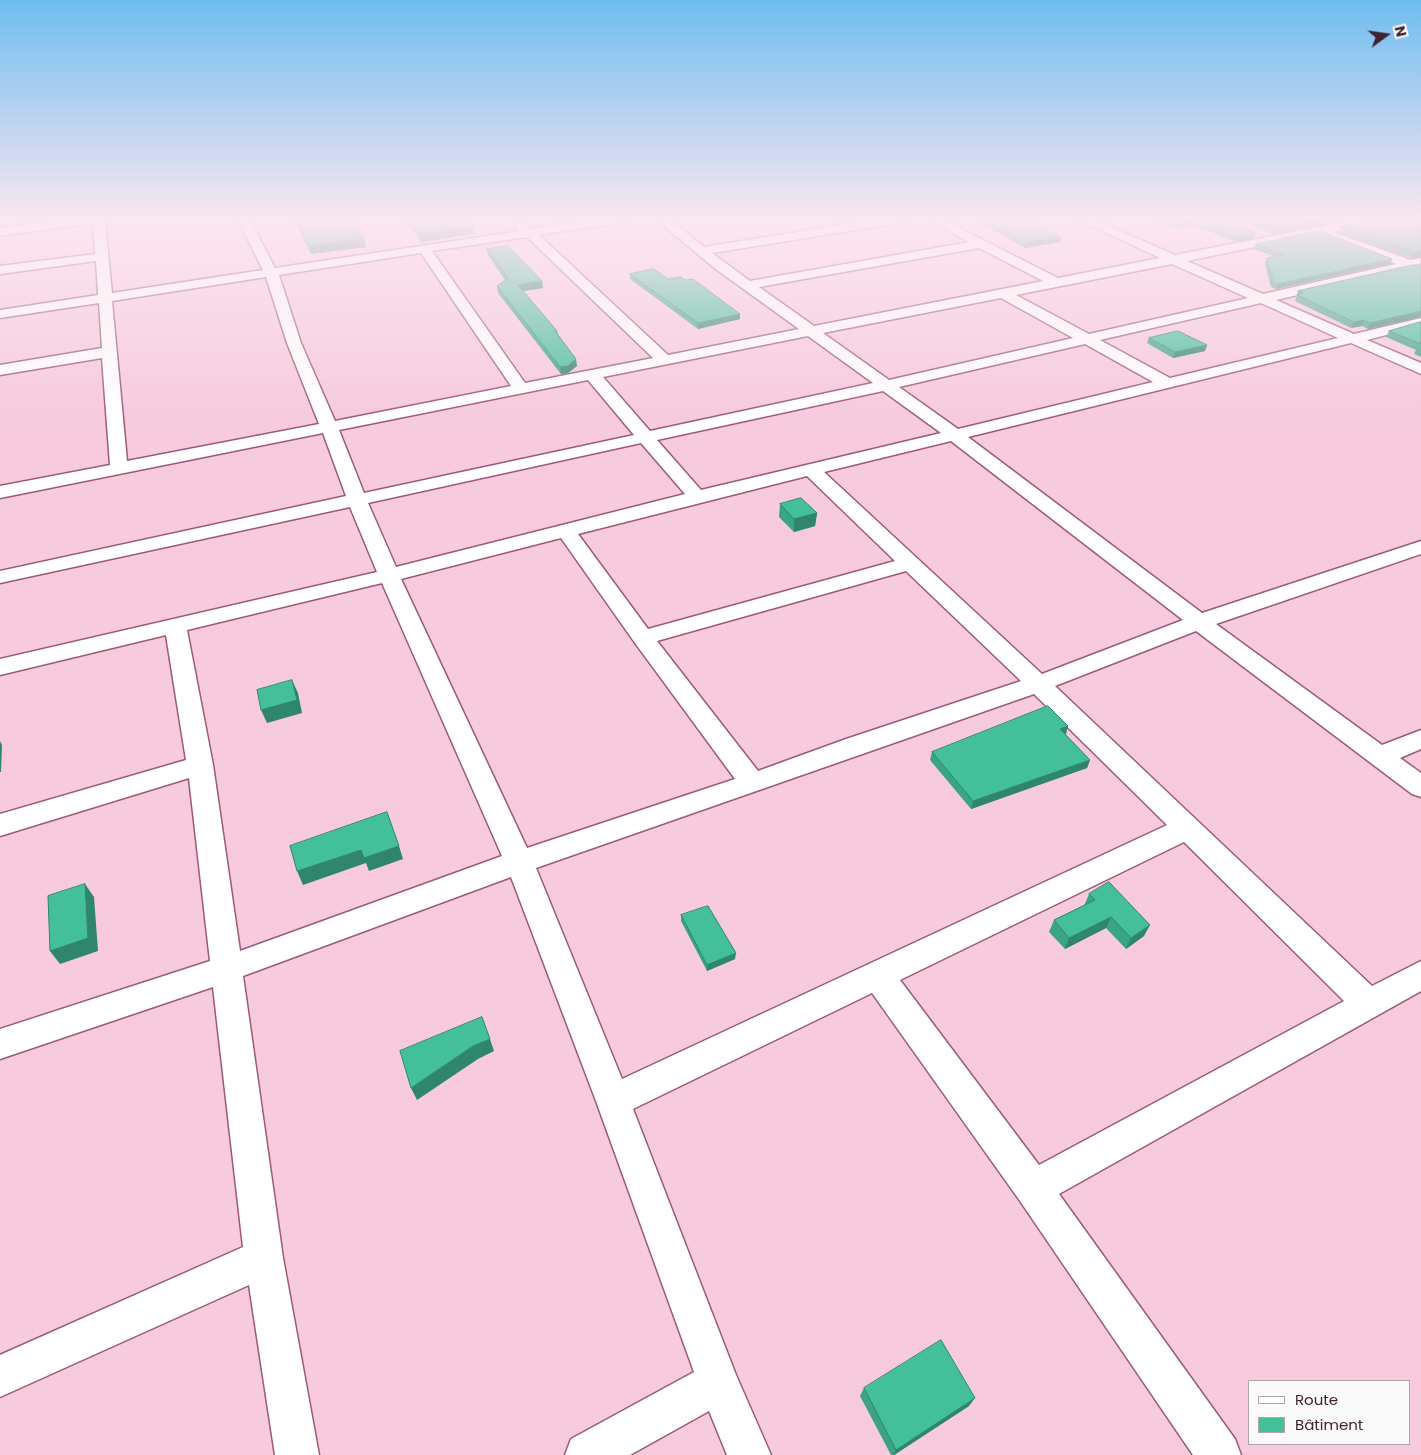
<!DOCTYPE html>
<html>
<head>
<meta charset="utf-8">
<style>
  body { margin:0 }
  #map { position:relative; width:1421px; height:1455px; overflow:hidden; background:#f7cade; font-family:Poppins,sans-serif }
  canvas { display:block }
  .legend { position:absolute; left:1248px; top:1380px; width:162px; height:65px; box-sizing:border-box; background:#fafafa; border:1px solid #b0a4aa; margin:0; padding:6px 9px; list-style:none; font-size:15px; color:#402331 }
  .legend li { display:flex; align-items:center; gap:10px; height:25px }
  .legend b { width:25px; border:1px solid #b0a4aa }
  .north { position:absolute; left:1361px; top:10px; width:50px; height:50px; -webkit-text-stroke:4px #fafafa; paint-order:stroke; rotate:76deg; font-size:14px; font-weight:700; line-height:20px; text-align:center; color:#402331 }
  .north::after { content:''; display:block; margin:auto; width:18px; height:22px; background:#402331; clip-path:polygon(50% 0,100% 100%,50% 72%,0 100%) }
</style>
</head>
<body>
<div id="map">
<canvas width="1421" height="1455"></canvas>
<ul class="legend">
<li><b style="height:6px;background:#fff"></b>Route</li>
<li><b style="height:14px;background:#43bf9a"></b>Bâtiment</li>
</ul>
<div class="north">N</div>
</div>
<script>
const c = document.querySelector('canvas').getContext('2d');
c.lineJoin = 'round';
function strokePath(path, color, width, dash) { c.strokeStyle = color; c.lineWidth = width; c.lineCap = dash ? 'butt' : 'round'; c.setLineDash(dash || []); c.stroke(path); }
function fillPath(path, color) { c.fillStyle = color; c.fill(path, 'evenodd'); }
const street = new Path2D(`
  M78,218h35l-8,4 7,71 151,-23 -26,-52h12l26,50 245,-37 -5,-6 6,-4 11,8 69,-11h31l-6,4 -87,13 129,120 131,-26 -82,-59 -63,-52h14l36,29 178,-29h30l-6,4 -194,31 38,28 219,-39 -44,-24h15l118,60 102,-20 -86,-40h16l85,37 189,-37h25l-6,4 -50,10 78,28 10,-2 -2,11h-10l-133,31 78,34 67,-16v8l-54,14 54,23v11l-70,-31 -383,94 234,176 219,-72v13l-205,70 166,121 39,-15v19l-21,9 21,15v24l-9,-3 -216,-163 -141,55 317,300 49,-25v30l-362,203 176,245 6,16h-48l-173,-254 -148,-208 -239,116 103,266 35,80h-44l-18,-44 -79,44h-65l6,-16 123,-67 -98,-271 -85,-224 -268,99 40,282 36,197h-44l-26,-170 -249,112v-42l243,-108 -30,-260 -213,72v-30l210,-68 -21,-183 -189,58v-22l186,-54 -20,-125 -166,40v-16l377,-87 -27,-65 -350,76v-12l346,-75 -23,-63 -323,65v-12l110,-21 -8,-107 -102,17v-10l102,-17 -3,-45 -99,15v-8l98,-15 -2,-34 -96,13v-8l95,-12 -2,-31 -93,13v-8zM1318,234l78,30 -133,30 -76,-33zM527,237l126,121 -128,25 -93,-132zM979,248l64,33 -229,45 -55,-39zM421,253l90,133 -176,35 -34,-78 -22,-68zM1172,264l76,34 -159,36 -73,-39zM266,277l21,66 32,81 -192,37 -15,-160zM1001,298l72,40 -184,42 -66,-47zM1261,303l77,35 -168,40 -70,-38zM808,336l65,47 -223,48 -47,-54zM1085,344l68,38 -195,47 -59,-42zM588,380l46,55 -270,58 -25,-63zM883,391l58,42 -240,57 -44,-50zM951,441l232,179 -141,54 -218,-202zM641,443l44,51 -289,73 -28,-64zM807,476l88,85 -247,68 -70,-95zM561,538l74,105 100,136 -208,69 -126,-269zM906,571l115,110 -175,58 -88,32 -101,-130zM382,583l120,273 -262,95 -27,-186 -26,-135zM1034,694l133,131 -545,254 -86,-211zM1184,842l160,159 -305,164 -139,-185z`);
const wall = new Path2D(`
  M293,218h59l14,29 -55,7z
  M403,218h62l8,8 1,8 -53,8z
  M971,218h50l40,19 -1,5 -35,6z
  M1137,218h84l35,15 -2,5 -18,4 -41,-16 -18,3 -24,-9 -9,1z
  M1234,218h119l-79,16z
  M1421,218v39l-10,1 -71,-25 2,-6z
  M1256,244l134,20 -114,25 -5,-2 -6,-23 2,-6 8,-1 -21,-8z
  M487,249l55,32 1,7 -20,3 34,40 1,3 19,32 -9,7 -7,1 -63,-81 -1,-7 8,-6 -17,-25z
  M1421,265v52l-53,12 -6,-3 -11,2 -56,-27 3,-10z
  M630,274l38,5 72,40 -42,10 -68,-50z
  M1421,322v35l-7,-3 2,-4 -30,-13 3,-6z
  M1149,338l58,7 -2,6 -32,7 -26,-15z
  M780,504l37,9 -2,13 -21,6 -15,-15z
  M1065,734l25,26 -3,8 -116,41 -41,-49 2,-8z
  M1089,894l55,42 -18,13 -20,-21 -41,21 -16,-17 5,-12 30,-14z
  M681,915l54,44 -28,12 -26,-50z
  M864,1388l105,18 -75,49h-3l-31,-59z`);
const shadedWall = new Path2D(`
  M1145,218h9l-1,2 -9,1z
  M1328,218h25l-79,16 2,-6z
  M1197,221l-2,5 -18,3 1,-5z
  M473,226l1,8 -53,8 -1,-8z
  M1256,233l-2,5 -18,4 2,-6z
  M1061,237l-1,5 -35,6 1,-5z
  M364,238l2,9 -55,7 -2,-8z
  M1421,251v6l-10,1 3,-6z
  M1392,259l-2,5 -114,25 2,-5z
  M542,281l1,7 -25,4v-7z
  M1421,311v6l-53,12 2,-6z
  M740,314v5l-42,10v-6z
  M1364,320l-2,6 -11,2 3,-6z
  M1207,345l-2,6 -32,7 2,-6z
  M576,359l1,7 -9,7 -7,1 -1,-7z
  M817,513l-2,13 -21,6v-13z
  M292,680l6,13 4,20 -35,10 -6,-13z
  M1068,726l-2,8 -9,2 3,-7z
  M0,741l2,4 -1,27h-1z
  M1090,760l-3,8 -116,41 2,-8z
  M399,846l4,13 -34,12 -3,-8 -63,22 -6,-14 64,-21z
  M85,884l9,13 4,54 -38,13 -10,-13z
  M1111,917l-5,11 -41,21 4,-11z
  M1150,925l-6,11 -18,13 5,-11z
  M736,953l-1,6 -28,12v-6z
  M490,1039l4,12 -16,8 -61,41 -6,-12 62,-42z
  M975,1398l-6,8 -75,49h-1l3,-5z`);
const building = new Path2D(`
  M295,218h57l12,20 -55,8z
  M408,218h57l8,8 -53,8z
  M981,218h40l40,19 -35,6z
  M1165,218h56l35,15 -18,3 -41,-15 -19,3z
  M1250,218h78l-52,10z
  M1386,218h35v33l-7,1 -72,-25z
  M1320,231l72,28 -114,25 -5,-2 -6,-24 17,-3 -28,-11z
  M508,246l34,35 -24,4 39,46h-2l21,28 -8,7 -8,1 -63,-81 11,-8 -21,-29z
  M1412,265h9v46l-51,12 -6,-3 -10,2 -57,-27 6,-2 -5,-2z
  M654,269l14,10 13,-2 4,3 8,-1 47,35 -42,9 -68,-49z
  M1421,322v22l-32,-13z
  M1178,331l29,14 -32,7 -26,-14z
  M801,498l16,15 -23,6 -14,-15z
  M292,680l5,20 -36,10 -4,-20z
  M1048,706l20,20 -8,3 30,31 -117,41 -41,-49z
  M387,812l12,34 -35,12 -3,-8 -64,21 -7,-25z
  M1109,882l41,43 -19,13 -20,-21 -42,21 -15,-18 41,-20 -6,-6z
  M85,884l3,54 -38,13 -2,-55z
  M708,906l28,47 -29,12 -26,-50z
  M482,1017l8,22 -17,7 -62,42 -11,-37z
  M941,1340l34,58 -79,52 -32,-62z`);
strokePath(street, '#9b5a7a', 3);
fillPath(street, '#fff');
fillPath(wall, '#3aa484');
fillPath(shadedWall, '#2f866c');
fillPath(building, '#43bf9a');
strokePath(building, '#2f866c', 1);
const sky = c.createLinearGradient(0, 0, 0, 422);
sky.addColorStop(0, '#6fbdf0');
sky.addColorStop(0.52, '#fbe7f0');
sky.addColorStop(1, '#fbe7f000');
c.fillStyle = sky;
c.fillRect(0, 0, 1421, 422);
</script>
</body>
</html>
